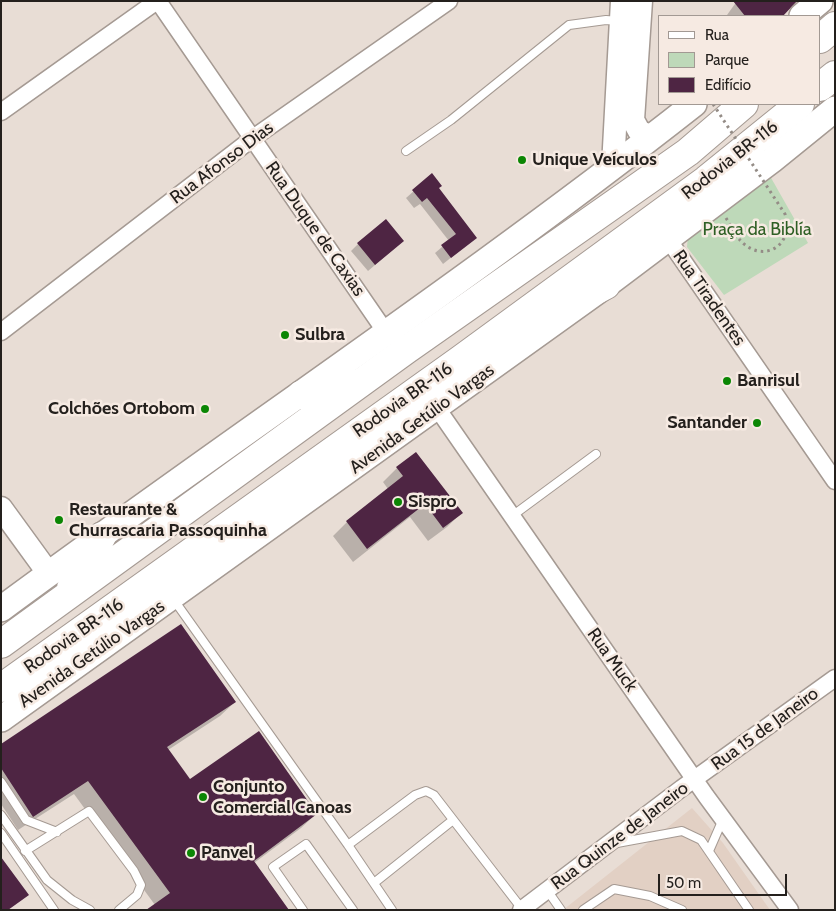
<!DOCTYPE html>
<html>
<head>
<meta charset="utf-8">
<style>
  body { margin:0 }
  #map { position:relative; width:836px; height:911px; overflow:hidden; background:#e8ddd5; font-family:Cabin,sans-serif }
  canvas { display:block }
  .frame { position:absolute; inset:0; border:2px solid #24201d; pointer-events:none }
  .legend { position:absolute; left:658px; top:15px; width:162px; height:90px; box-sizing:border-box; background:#f6eae2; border:1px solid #a29993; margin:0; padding:6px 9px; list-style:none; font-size:15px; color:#24201d }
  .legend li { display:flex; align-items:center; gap:10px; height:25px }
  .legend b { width:25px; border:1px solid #a29993 }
  .scale { position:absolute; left:658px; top:874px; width:129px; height:22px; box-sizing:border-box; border:2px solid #24201d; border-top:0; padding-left:6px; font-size:15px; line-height:18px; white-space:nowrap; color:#24201d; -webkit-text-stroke:4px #f6eae2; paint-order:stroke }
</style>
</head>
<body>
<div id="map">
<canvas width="836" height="911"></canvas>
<div class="frame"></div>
<ul class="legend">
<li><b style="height:6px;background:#fff"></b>Rua</li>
<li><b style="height:14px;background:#bed9b9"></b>Parque</li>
<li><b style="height:14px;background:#4e2543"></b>Edifício</li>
</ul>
<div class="scale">50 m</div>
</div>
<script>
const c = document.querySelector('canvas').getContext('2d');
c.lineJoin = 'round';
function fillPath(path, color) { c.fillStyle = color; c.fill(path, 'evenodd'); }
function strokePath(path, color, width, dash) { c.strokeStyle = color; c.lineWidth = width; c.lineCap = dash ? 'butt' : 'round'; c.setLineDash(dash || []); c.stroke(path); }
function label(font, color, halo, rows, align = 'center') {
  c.font = font + ' Cabin,sans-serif'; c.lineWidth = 5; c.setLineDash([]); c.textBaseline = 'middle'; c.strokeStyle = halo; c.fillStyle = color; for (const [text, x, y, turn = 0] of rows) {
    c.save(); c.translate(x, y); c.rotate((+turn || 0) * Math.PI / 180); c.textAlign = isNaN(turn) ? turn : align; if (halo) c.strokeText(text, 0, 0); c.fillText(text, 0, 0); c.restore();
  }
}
const built = new Path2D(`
  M692,808l31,35 47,67h-207z`);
const green = new Path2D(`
  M770,176l38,67 -84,52 -37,-48 1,-12z`);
const shadow = new Path2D(`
  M737,1h60l-16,15h-53l-1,-1z
  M432,175l5,13 31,56 -25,20 -8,-11 14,-12 -29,-37 -6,4 -8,-10z
  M358,244l37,4 -27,23 -17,-20z
  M397,468l64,45 -14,14 -19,14 -18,-24 -57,45 -20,-26 14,-14 41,-33 -5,-7z
  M235,702l-15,14 -52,34 22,31 126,33 -15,14 -47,35 -99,42 -81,-111 -56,36 -17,-26v-58z`);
const building = new Path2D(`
  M733,1h64l-14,15h-38z
  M432,173l10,13 -3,2 38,50 -26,20 -10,-13 15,-11 -29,-36 -5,4 -10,-12z
  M386,219l18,22 -29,24 -18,-22z
  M416,452l47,61 -20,15 -18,-24 -58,45 -21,-28 57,-45 -7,-9z
  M181,624l55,78 -69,45 23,32 69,-48 58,83 -63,47 35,49h-143l24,-17 -82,-112 -55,36 -32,-49v-24z
  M1,857l28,38 -21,15h-7z`);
const path = new Path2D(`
  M726,218l13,21`);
const lane = new Path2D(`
  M406,151l45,-31 118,-95 37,-5 13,1
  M512,516l84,-62
  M174,600l174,245
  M1,782l25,38 31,12
  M1,815l46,65 25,20 18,10
  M1,833l53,77
  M617,843l65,-12 19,9 48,70
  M25,851l64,-40 45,60 7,14 -4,10 -18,15
  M709,851l14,-32
  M374,883l79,-63
  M547,890l14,20
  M303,910l-30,-43 33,-23 47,66
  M392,910l-44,-65 67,-50 11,-4 8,4 88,114
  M583,910l31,-21 36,7 32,14`);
const street = new Path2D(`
  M158,1l229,333
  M1,112l156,-111
  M668,239l167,242
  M1,332l252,-194 196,-137
  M437,408l269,388 84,114
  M521,910l161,-122 153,-110`);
const secondary = new Path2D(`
  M641,1l-8,119 6,11 12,6
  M613,166l9,-165
  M1,508l48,66`);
const primary = new Path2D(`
  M802,16l18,-15
  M1,609c230,-170 468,-328 693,-505
  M1,719l605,-434 166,-125 63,-51`);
const highway = new Path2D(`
  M820,39l15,-13
  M820,87l15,-12
  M535,322l71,-37
  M301,395l22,-2 23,-13
  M71,588l31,-52
  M1,644l405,-294 282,-198 56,-48
  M1,688l459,-328 246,-180 94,-76`);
const pathBridge = new Path2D(`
  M713,104l72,110c10,33 -24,51 -46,25`);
const markers = [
  [522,160,5,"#0b8604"],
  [285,335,5,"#0b8604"],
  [727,381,5,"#0b8604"],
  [205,409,5,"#0b8604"],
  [757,423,5,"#0b8604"],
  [398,502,5,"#0b8604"],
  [59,520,5,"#0b8604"],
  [203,797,5,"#0b8604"],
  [191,853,5,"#0b8604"]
];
const poiNames = [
  ["Unique Veículos",532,160],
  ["Sulbra",295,335],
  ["Banrisul",737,381],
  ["Colchões Ortobom",195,409,"right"],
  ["Santander",747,423,"right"],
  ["Sispro",408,502],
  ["Restaurante &",69,510],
  ["Churrascaria Passoquinha",69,531],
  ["Conjunto",213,787],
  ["Comercial Canoas",213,808],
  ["Panvel",201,853]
];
const streetNames = [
  ["Rodovia BR-116",730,160,-38],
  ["Rua Afonso Dias",222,163,-37],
  ["Rua Duque de Caxias",315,229,55],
  ["Rua Tiradentes",709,298,55],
  ["Rodovia BR-116",403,400,-35],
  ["Avenida Getúlio Vargas",422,419,-36],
  ["Rodovia BR-116",74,636,-35],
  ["Avenida Getúlio Vargas",92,654,-35],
  ["Rua Muck",612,660,55],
  ["Rua 15 de Janeiro",765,729,-36],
  ["Rua Quinze de Janeiro",620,836,-37]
];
const parkNames = [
  ["Praça da Biblía",757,230]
];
fillPath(built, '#e2d0c4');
fillPath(green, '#bed9b9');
fillPath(shadow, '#0003');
fillPath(building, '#4e2543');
strokePath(lane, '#a59a93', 10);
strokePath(street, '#a59a93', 19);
strokePath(secondary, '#a59a93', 25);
strokePath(primary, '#a59a93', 28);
strokePath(highway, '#a59a93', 30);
strokePath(path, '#948c86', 3, [2.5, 4]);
strokePath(lane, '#fff', 8);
strokePath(street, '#fff', 16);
strokePath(secondary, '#fff', 22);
strokePath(primary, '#fff', 25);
strokePath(highway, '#fff', 28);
strokePath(pathBridge, '#948c86', 3, [2.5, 4]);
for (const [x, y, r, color] of markers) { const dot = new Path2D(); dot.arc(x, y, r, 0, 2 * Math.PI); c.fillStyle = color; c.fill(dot); strokePath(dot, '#f6eae2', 2); }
label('bold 18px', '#24201d', '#f6eae2', poiNames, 'left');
label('18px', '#24201d', '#f6eae2', streetNames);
label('18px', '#2e5f24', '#f6eae2', parkNames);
</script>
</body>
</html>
